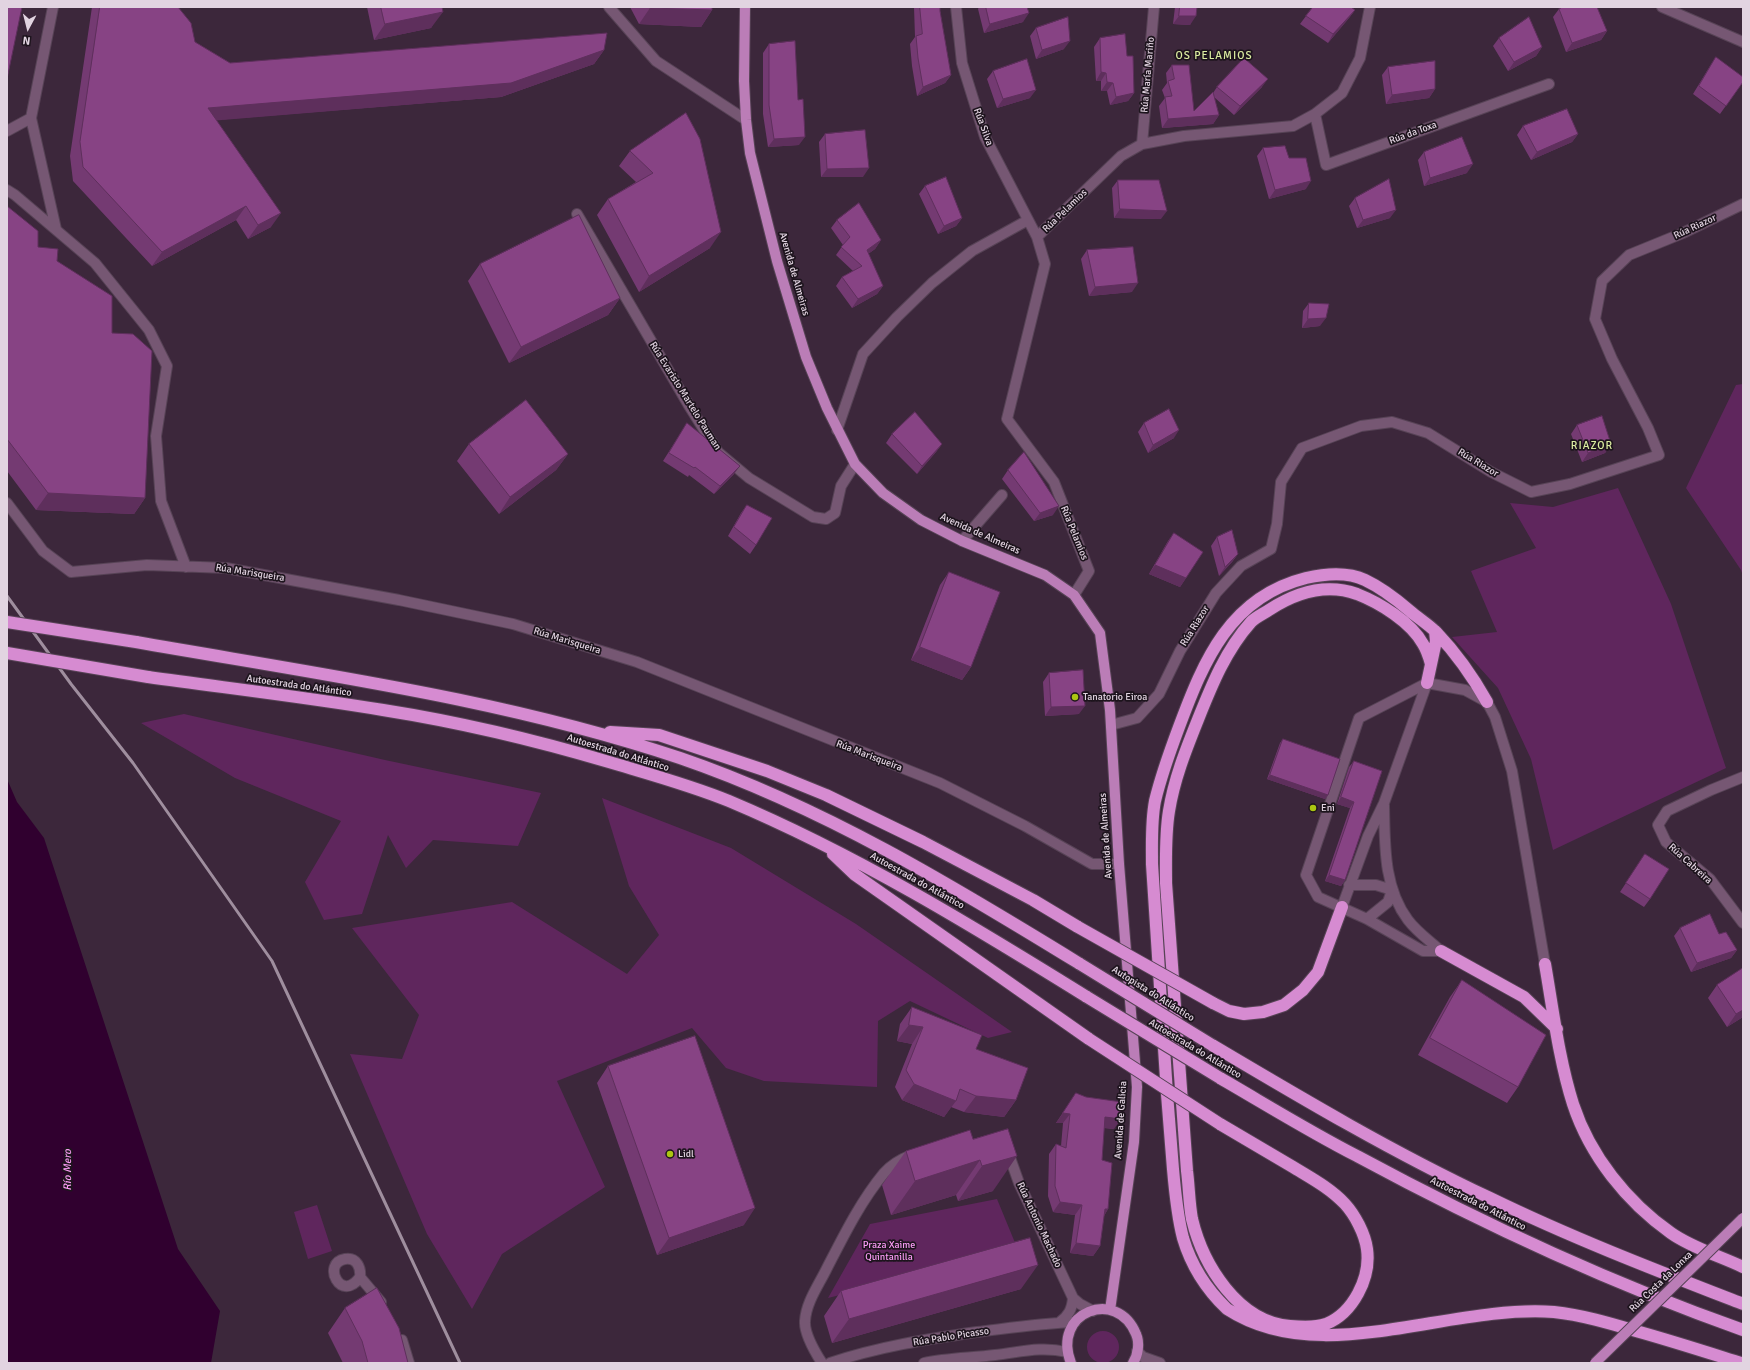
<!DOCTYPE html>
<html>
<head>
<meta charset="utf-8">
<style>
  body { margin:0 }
  #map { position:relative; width:1750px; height:1370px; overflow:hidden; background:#3c273b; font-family:Signika,sans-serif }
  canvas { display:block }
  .frame { position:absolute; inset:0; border:8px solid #e2d4e1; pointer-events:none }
  .north { position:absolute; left:8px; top:8px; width:40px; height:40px; -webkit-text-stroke:3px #1d141d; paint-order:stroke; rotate:187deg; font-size:11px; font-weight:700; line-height:16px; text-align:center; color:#e2d4e1 }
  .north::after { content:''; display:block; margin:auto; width:14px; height:18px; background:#e2d4e1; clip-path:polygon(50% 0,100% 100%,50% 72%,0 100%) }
</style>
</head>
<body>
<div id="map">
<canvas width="1750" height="1370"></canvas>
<div class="frame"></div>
<div class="north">N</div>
</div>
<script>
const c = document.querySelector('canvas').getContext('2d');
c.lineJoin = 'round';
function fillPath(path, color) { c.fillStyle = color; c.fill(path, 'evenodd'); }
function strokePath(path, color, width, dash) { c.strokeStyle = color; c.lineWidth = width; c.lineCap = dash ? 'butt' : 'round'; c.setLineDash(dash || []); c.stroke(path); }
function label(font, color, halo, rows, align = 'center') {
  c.font = font + ' Signika,sans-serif'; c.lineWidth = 3.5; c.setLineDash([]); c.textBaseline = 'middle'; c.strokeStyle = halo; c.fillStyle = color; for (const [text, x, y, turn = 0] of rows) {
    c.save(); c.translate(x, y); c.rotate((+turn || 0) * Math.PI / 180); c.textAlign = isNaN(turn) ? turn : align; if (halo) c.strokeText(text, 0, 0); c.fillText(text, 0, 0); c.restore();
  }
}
const green = new Path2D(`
  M1743,384v192l-2,-6 -55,-82 50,-103z
  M1618,488l53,116 55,164 -173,82 -22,-91 -33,-71 -46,-51 45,-5 -26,-61 65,-23 -26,-45 43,4z
  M184,714l201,46 156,33 -23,53 -85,-6 -27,28 -18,-33 -26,79 -38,6 -19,-38 36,-61 -106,-43 -94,-55z
  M602,798l129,50 125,76 156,108 -24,6 -78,-37 -32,20 -1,66 -113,-6 -38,-13 -34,-40 -135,53 48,106 -103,67 -30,55 -45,-75 -77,-180 52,5 17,-44 -67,-87 160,-26 115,72 32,-39 -30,-49z
  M997,1199l21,51 -190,48 42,-74z
  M317,1205l15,46 -24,8 -14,-47z
  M1087 1347a16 16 0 1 1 32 0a16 16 0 1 1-32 0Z`);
const water = new Path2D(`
  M7,779l10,23 27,36 134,411 42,62 -9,52h-204z`);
const minor = new Path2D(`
  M53,7l-22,111 25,111
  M609,7l47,54 90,59
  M956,7l6,56 23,74 52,100 8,27 -38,155 47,63 35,89 -15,24
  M1662,7l81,35
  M1315,114l11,51 223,-81
  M7,131l24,-13
  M1142,144l12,-137
  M7,190l8,5 80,68 54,67 18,36 -11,70 5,65 25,66
  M577,214l111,190 30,48 31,26 64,39 13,2 9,-6 6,-27 14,-22
  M1037,237l84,-81 21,-12 42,-8 109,-10 22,-12 27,-21 18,-35 10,-51
  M837,430l26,-76 34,-37 35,-34 40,-32 56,-31
  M7,503l36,48 28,21 76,-7 79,3 173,32 114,24 124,38 303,121 85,43 67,38h27
  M962,541l40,-46
  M1111,725l26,-7 22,-24 21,-43 36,-58 25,-27 30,-17 6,-25 4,-42 21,-34 59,-22 31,-4 36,11 63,39 40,20 39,-8 89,-29 -11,-27 -36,-69 -17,-40 7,-38 27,-26 54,-22 60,-29
  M1743,777l-32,13 -44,21 -9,14 8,17 44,37 33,44
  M1384,805c1,38 -1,82 24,115 9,12 22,21 33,31
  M1349,885h27l16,5 -4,12 -21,17
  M1342,907l26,-71 16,-33 43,-120
  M1441,951h-18l-56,-32 -49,-22 -12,-22 53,-157 68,-35 38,7 22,12 8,15 17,54 33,193
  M1008,1152l11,31 54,115 7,6 13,7
  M360,1277c-19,27 -39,-14 -15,-18 12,-2 16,9 15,18l21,25
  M1060,1322c9,-7 12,-13 13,-24
  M402,1340l7,23
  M1137,1351l6,6 17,6
  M822,1363c-7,-11 -18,-29 -17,-42 1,-18 13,-35 21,-51 17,-33 34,-68 58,-97 6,-7 17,-14 25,-17
  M830,1363c47,-16 97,-24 147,-31 33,-4 65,-9 98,-10
  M924,1363c23,-5 48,-5 71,-8 26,-3 46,-9 72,-3`);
const major = new Path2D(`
  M745,7l-1,74 2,39 4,33 27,108 29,96 21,51 28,56 28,29 38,27 41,21 83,34 29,20 26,38 10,77 9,154 18,223 -3,55 -24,168
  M1071,1363c-20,-51 46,-76 65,-29 4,9 2,21 -3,29`);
const highway = new Path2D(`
  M136,642c182,32 368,57 544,116 143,49 273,128 400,206
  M148,677c79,11 157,20 235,33 76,12 152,30 226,52 40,12 81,23 120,39 126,53 242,124 358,196
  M1427,683l9,-42 -1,-10
  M1487,702c-14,-25 -31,-49 -51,-70 -8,-8 -18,-14 -26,-21 -14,-12 -28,-23 -45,-31 -17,-8 -41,-6 -59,-2 -76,19 -102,82 -127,149 -9,24 -18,49 -24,74 -4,21 -3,42 -3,63 5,77 10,153 15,230 2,25 4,50 6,75 2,23 4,46 10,69 8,27 24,52 44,71 94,61 219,-5 327,3 28,3 55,11 82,19 36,10 70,21 105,32
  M610,732l49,3 108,36 59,24 97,47 110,58 45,27
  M833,854l21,20 235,165
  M1441,951l83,46 33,32
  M1545,964c8,46 14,96 28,140 17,52 54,98 98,129 21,15 49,23 72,34
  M1213,1003l16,8 15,3 19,-2 21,-7 19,-15 15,-18 24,-65
  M1212,1045c91,54 182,108 278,153 82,40 168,73 253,106
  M1220,1078c45,26 90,54 137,78 124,67 253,127 386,174
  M1220,1124c24,14 49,29 73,43 18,11 37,21 52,37 10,11 20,30 22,45 4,29 -14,64 -41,75 -11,4 -25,3 -36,2 -52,-4 -87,-61 -98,-107 -3,-16 -3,-33 -5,-48l-21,-288c0,-24 -1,-48 3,-72 5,-31 16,-59 28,-89 14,-35 28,-71 54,-100 5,-5 12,-8 18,-12 26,-17 57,-27 88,-16 23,9 54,28 66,50 4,6 6,13 8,20`);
const rail = new Path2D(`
  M7,596l64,88 62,79 139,198 188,402`);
const majorBridge = new Path2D(`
  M1595,1363l148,-145`);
const highwayBridge = new Path2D(`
  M7,622l129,20
  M7,653l141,24
  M1078,927l135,76
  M1080,964l132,81
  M1087,997l133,81
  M1089,1039l131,85`);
const wall = new Path2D(`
  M92,7h86l17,35 35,21 374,-13 -10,14 -93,33 -285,23 55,107 -23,12 -12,-19 -84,46 -79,-85 -3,-25z
  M367,7h75l-11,21 -57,12z
  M630,7h82v3l-11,17 -62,-3z
  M914,7h26v4l11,64 -6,8 -28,13 -5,-30 -2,-22 5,-7z
  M979,7h48l-4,15 -39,11 -6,-24z
  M1175,7h25l-3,1 -7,17 -17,-1z
  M1559,9l48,22 -6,9 -35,12 -13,-35z
  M1355,10l-6,8 -21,25 -28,-19 6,-8z
  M1036,28l28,21 -28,10 -6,-23z
  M1100,38l27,18 7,37 -6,8 -18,4 -3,-14h-6v-10h-5l-2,-34z
  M1499,38l43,9 -6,9 -28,15 -15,-25z
  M769,44l30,101 -31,2 -5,-33v-61z
  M1716,57l27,25 -23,32 -27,-20 17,-28z
  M1172,65l22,46 19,-18 4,-6h45l-28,28 -20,-18 5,18 -6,9 -51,4 -3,-22 6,-8 -3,-8 5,-7 -1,-10z
  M1388,67l47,22 -6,9 -43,6 -4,-29z
  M993,71l37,27 -33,10 -10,-29z
  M686,113l24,135 -71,44 -42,-77 11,-16 28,-17 -17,-16 11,-15z
  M1523,126l55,8 -6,8 -41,18 -14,-25z
  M825,134l38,43h-42l-2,-35z
  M1263,148l26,10 17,31 -37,10 -12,-43z
  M1424,152l43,21 -43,13 -6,-26z
  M1118,180l43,39 -47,-1 -2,-30z
  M925,186l37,32 -6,8 -18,8 -19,-40z
  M1355,198l35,20 -33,10 -8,-22z
  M7,206l31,41 19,14 55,72 33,165 -11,16 -98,-4 -29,-39z
  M837,220l44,20 -6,9 -7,5 15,32 -6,8 -25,14 -16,-22 6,-9 11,-6 -17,-16 7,-10 -12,-17z
  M1087,250l45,42 -43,4 -8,-37z
  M480,264l140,34 -12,17 -99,48 -41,-82z
  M1309,303l11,23 -18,2 1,-17z
  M687,423l47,51 -20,20 -25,-19 -1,2 -25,-16z
  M1144,423l30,15 -26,15 -10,-21z
  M1577,425l34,19 -6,9 -23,9 -11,-28z
  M892,434l50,10 -6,8 -19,22 -31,-31z
  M469,444l99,10 -12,16 -57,44 -42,-53z
  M1008,470l45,45 -19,6 -32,-42z
  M747,505l9,40 -6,9 -22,-18 13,-23z
  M1174,533l12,45 -6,9 -31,-13 19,-33z
  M1217,537l21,17 -6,8 -13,14 -8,-30z
  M949,572l22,95 -9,13 -51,-20 29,-75z
  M1049,673l30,41 -34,2 -2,-34z
  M1283,739l45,56 -3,4 -58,-20 13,-36z
  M1354,761l28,10 -37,109 -4,6 -16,-5 25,-73 -13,-4 12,-37z
  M1645,854l5,45 -6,8 -24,-15z
  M1680,928l39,6 18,16 -6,8 -40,14 -17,-36z
  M1743,968v49l-16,10 -19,-29 9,-13z
  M1462,980l56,107 -11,16 -89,-48 32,-58z
  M912,1007l64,42 40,51 -12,17 -40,-5 -13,-5 -7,10 -42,-17 -7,-13 17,-43 -15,-3 3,-17z
  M608,1066l136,159 -87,30 -60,-172z
  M1076,1093l38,36 -10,-1 -2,32 6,49 -4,7 -4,30 -7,10 -23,-3 5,-38 -22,-3 -5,-16 1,-42 7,-10 5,2 2,-23h-7z
  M973,1139l20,52 -35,10 -2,-6 -65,20 -9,-30 24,-34z
  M1021,1289l-189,54 -8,-27 17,-25z
  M345,1308l63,55h-65l-15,-30z`);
const shadedWall = new Path2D(`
  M650,8l62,2 -11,17 -62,-3z
  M1355,10l-6,8 -21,25 5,-9z
  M443,12l-12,16 -57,12 11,-16z
  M1029,13l-6,9 -39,11 6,-9z
  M1179,16h17l-6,9 -17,-1z
  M1607,31l-6,9 -35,12 6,-9z
  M1070,41l-6,8 -28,10 6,-9z
  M1542,47l-6,9 -28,15 6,-9z
  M604,50l-10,14 -93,33 -303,25 10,-14z
  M1101,72l5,1 -5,8h-5z
  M951,75l-6,8 -28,13 6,-9z
  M1268,79l-6,8 -28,28 6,-9z
  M1107,82l6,1 -6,8h-6z
  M1435,89l-6,9 -43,6 6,-9z
  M1036,90l-6,8 -33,10 6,-9z
  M1134,93l-6,8 -18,4 6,-8z
  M1219,115l-6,9 -51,4 6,-9z
  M1578,134l-6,8 -41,18 6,-8z
  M805,137l-6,8 -31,2 6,-8z
  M1473,164l-6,9 -43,13 6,-8z
  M869,168l-6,9h-42l6,-8z
  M1311,181l-5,8 -37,10 6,-9z
  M246,206l-10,14 -84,46 10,-14z
  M1120,209l47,2 -6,8 -47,-1z
  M1396,210l-6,8 -33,10 6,-8z
  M281,213l-10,14 -23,12 10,-14z
  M962,218l-6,8 -18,8 6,-8z
  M721,232l-11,16 -71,44 10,-16z
  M881,240l-6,9 -14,10 6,-9z
  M1138,283l-6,9 -43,4 6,-9z
  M883,286l-6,8 -25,14 6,-9z
  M620,298l-12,17 -99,48 12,-16z
  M1326,318l-6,8 -18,2 6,-9z
  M1179,430l-5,8 -26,15 5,-8z
  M942,444l-6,8 -19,22 5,-8z
  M1611,444l-6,9 -23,9 6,-9z
  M568,454l-12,16 -57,44 11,-17z
  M740,466l-6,8 -20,20 6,-8z
  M48,493l97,5 -11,16 -98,-4z
  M1059,506l-6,9 -19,6 6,-8z
  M1238,554l-6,8 -13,14 6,-9z
  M1155,565l31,13 -6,9 -31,-13z
  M920,647l51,20 -9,13 -51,-20z
  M1085,706l-6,8 -34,2 6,-9z
  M1270,775l58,20 -3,4 -58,-20z
  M1341,797l13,5 -4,6 -13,-4z
  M1329,875l16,5 -4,6 -16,-5z
  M1737,950l-6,8 -40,14 6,-9z
  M1743,1010v7l-16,10 9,-13z
  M909,1025l14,2 -11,17 -15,-3z
  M914,1084l42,17 -12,16 -42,-17z
  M976,1096l40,4 -12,17 -40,-5z
  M1063,1113l7,1 -7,9h-7z
  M1105,1117l16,2 -7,10 -16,-2z
  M1017,1156l-24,35 -35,10 24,-35z
  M980,1160l-24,35 -65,20 24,-34z
  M1060,1202l22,3 -7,10 -22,-3z
  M755,1208l-11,17 -87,30 12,-17z
  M1105,1209h3l-6,10z
  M1076,1243l24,3 -7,10 -23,-3z
  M1038,1265l-17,24 -189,54 17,-24z`);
const building = new Path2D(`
  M7,7h15l-15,72z
  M100,7h78l13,16 4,19 35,21 377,-30 -3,17 -93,33 -303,25 73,105 -23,12 -12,-19 -84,46 -79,-85 -3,-25z
  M381,7h61l1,5 -58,12z
  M650,7h62v3l-62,-2z
  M920,7h20v4l11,64 -28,12 -5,-29 -2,-22 6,-2z
  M986,7h41l2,6 -39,11z
  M1180,7h17l-1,9h-17z
  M1313,7h38l4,3 -22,24 -27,-18z
  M1563,7h34l10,24 -35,12 -13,-34z
  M1068,17l2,24 -28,9 -6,-22z
  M1529,17l13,30 -28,15 -15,-24z
  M1125,34l2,22h6l1,37 -18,4 -3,-14 -6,-1 -1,-9 -5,-1 -1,-34z
  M795,41l3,59 5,-1 2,38 -31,2 -5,-34v-61z
  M1716,57l27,20v5l-17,24 -27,-20z
  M1244,58l24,21 -28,27 -23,-19z
  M1027,59l9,31 -33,9 -10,-28z
  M1435,61v28l-43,6 -4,-28z
  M1172,65h17l5,46 19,-19 6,23 -51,4 -3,-22 7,-1 -4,-15 6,-2z
  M1567,109l11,25 -41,18 -14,-26z
  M686,113l14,26 21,93 -72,44 -41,-77 45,-26 -23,-22z
  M865,130l4,38 -42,1 -2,-35z
  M1462,137l11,27 -43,14 -6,-26z
  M1285,146l4,12h17l5,23 -36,9 -12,-42z
  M946,177l16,41 -18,8 -19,-40z
  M1389,179l7,31 -33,10 -8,-22z
  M1118,180h41l8,31 -47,-2z
  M859,203l22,37 -14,10 16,36 -25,13 -16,-22 20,-11 -21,-19 9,-10 -13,-17z
  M7,206l31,25v16l20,2 -1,12 55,35v37l21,1 19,17 -7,147 -97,-5 -41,-54z
  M579,215l41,83 -99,49 -41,-83z
  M1133,247l5,36 -43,4 -8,-37z
  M1309,303l20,1 -3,14 -18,1z
  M526,400l42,54 -58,43 -41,-53z
  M1169,409l10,21 -26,15 -9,-22z
  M915,412l27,32 -20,22 -30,-32z
  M1602,416l9,28 -23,9 -11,-28z
  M687,423l53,43 -20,20 -25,-19 -1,1 -25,-15z
  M1024,452l35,54 -19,7 -32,-43z
  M747,505l25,13 -16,27 -22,-18z
  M1232,530l6,24 -13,13 -8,-30z
  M1174,533l29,19 -17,26 -31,-13z
  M949,572l51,20 -29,75 -51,-20z
  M1083,670l2,36 -34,1 -2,-34z
  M1283,739l57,20 -12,36 -58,-20z
  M1354,761l28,10 -37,109 -16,-5 25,-73 -13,-5z
  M1645,854l24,15 -19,30 -24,-16z
  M1710,914l9,20 7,-2 11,18 -40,13 -17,-35z
  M1743,968v42l-7,4 -19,-29z
  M1462,980l84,55 -28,52 -88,-49z
  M912,1007l70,28 -6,14 52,19 -12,32 -40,-4 -16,-7 -4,12 -42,-17 -8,-14 17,-43 -14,-2z
  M695,1036l60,172 -86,30 -61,-172z
  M1076,1093l10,4 36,5 -1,17 -16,-2 -3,43 10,3 -4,46h-3l-5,37 -24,-3 6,-38 -22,-3 -5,-16 1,-42 10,4 4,-34 -7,-1z
  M1008,1129l9,27 -35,10 -2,-6 -65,21 -9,-30 64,-21 3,9z
  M1030,1238l8,27 -189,54 -8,-28z
  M377,1288l22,40 9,35h-40l-6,-22 -17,-33z`);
const markers = [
  [1075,697,4,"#acc612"],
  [1313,808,4,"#acc612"],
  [670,1154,4,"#acc612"]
];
const streetNames = [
  ["Rúa María Mariño",1148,75,-85],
  ["Rúa Silva",983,127,70],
  ["Rúa da Toxa",1413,133,-20],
  ["Rúa Pelamios",1065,211,-44],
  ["Rúa Riazor",1695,227,-25],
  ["Avenida de Almeiras",794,274,74],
  ["Rúa Evaristo Martelo Pauman",685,396,58],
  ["Rúa Riazor",1478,463,31],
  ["Rúa Pelamios",1074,533,68],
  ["Avenida de Almeiras",980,534,24],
  ["Rúa Marisqueira",250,573,9],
  ["Rúa Riazor",1195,626,-58],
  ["Rúa Marisqueira",567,641,17],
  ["Autoestrada do Atlántico",299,686,8],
  ["Autoestrada do Atlántico",618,753,17],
  ["Rúa Marisqueira",869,756,21],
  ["Avenida de Almeiras",1106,836,-94],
  ["Rúa Cabreira",1690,864,42],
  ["Autoestrada do Atlántico",917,881,29],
  ["Autopista do Atlántico",1153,994,32],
  ["Autoestrada do Atlántico",1195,1049,31],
  ["Avenida de Galicia",1121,1120,-86],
  ["Autoestrada do Atlántico",1478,1204,27],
  ["Rúa Antonio Machado",1039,1225,65],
  ["Rúa Costa da Lonxa",1661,1282,-44],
  ["Rúa Pablo Picasso",951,1337,-9]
];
const poiNames = [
  ["Tanatorio Eiroa",1083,697],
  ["Eni",1321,808],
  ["Lidl",678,1154]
];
const parkNames = [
  ["Praza Xaime",889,1245],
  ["Quintanilla",889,1257]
];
const neighbourhoodNames = [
  ["OS PELAMIOS",1214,56],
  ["RIAZOR",1592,446]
];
const waterNames = [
  ["Río Mero",68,1170,-90]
];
fillPath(green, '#5f265d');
fillPath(water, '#30002f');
strokePath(minor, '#574356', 12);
strokePath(major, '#574356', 12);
strokePath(highway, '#574356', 14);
strokePath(minor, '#765773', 10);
strokePath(major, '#bb7db7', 10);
strokePath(highway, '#d68bd1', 12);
strokePath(rail, '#9f8e9e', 3);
strokePath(majorBridge, '#574356', 12, []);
strokePath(highwayBridge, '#574356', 14, []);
strokePath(majorBridge, '#bb7db7', 10);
strokePath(highwayBridge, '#d68bd1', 12);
fillPath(wall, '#743a72');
fillPath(shadedWall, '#5e2f5c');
fillPath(building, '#874384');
strokePath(building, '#5e2f5c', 1);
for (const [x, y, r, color] of markers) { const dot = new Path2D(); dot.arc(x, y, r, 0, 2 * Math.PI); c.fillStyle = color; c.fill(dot); strokePath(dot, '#1d141d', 1.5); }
label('10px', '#e2d4e1', '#1d141d', streetNames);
label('10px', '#e2d4e1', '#1d141d', poiNames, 'left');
label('10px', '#fb9cf6', '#1d141d', parkNames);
c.letterSpacing = '1px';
label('11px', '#ddeea2', '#1d141d', neighbourhoodNames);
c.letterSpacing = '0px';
label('italic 11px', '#fb9cf5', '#1d141d', waterNames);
</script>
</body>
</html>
